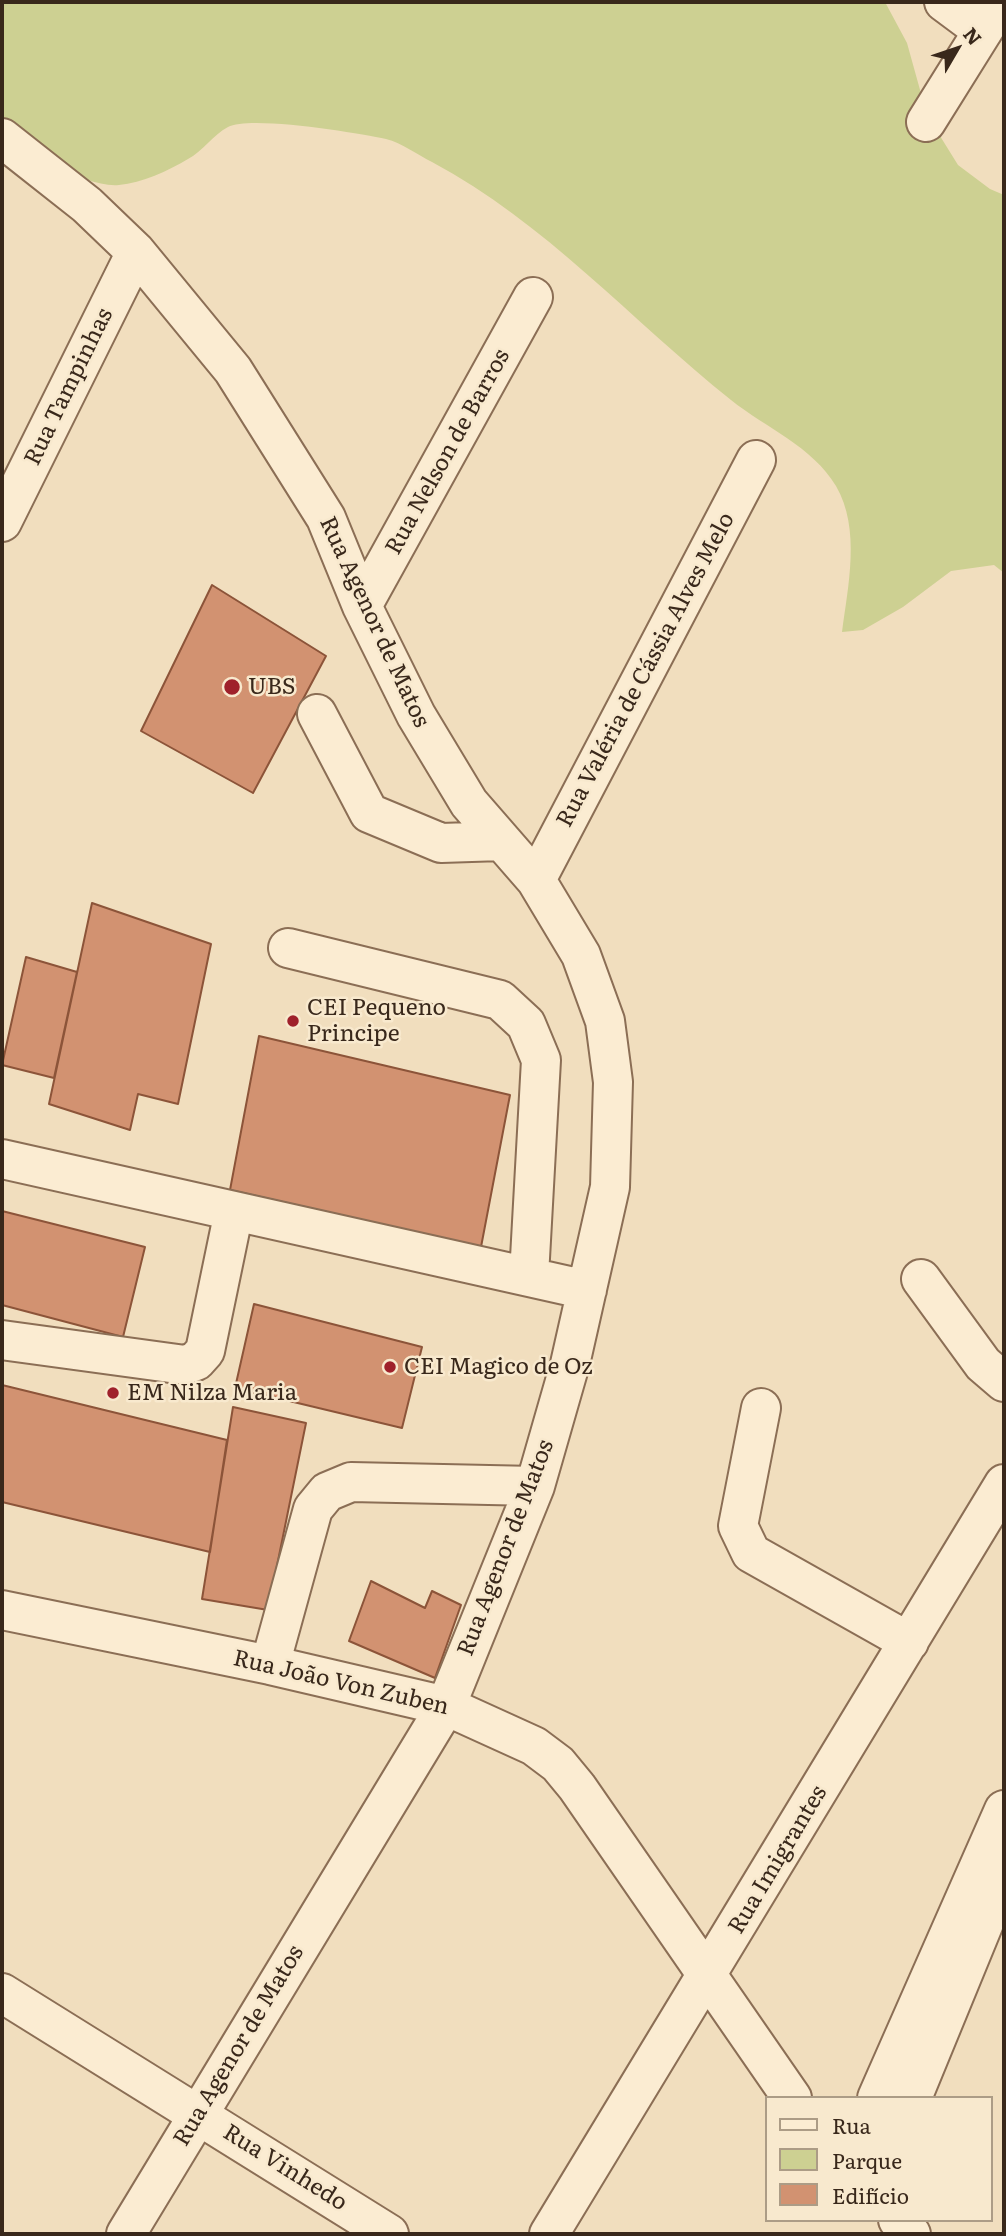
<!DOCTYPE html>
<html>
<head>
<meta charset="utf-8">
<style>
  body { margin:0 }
  #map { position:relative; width:1006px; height:2236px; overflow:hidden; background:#f1debe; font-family:Literata,serif }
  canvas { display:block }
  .frame { position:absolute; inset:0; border:4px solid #39281b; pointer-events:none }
  .legend { position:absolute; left:765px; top:2096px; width:228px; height:126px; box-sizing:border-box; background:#f8e9ce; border:2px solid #ac9c86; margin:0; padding:9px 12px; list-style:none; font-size:21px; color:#39281b }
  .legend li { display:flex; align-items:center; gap:14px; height:35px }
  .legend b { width:35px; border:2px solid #ac9c86 }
  .north { position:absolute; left:922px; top:14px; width:70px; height:70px; -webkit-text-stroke:5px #f8e9ce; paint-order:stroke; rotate:51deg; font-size:19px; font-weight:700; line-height:28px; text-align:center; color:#39281b }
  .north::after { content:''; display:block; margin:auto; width:24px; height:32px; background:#39281b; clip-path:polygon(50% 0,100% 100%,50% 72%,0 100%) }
</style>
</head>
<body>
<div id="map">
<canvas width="1006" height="2236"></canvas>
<div class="frame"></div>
<ul class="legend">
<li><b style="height:9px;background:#fbecd2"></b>Rua</li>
<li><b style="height:19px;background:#cdd092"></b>Parque</li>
<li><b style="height:19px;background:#d29271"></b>Edifício</li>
</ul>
<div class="north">N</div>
</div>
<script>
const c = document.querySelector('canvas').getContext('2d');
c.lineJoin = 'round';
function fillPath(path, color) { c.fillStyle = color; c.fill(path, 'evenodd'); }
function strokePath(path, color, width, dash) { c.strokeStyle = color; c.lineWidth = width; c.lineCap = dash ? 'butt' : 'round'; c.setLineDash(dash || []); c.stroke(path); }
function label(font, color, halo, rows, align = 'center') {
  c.font = font + ' Literata,serif'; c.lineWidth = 5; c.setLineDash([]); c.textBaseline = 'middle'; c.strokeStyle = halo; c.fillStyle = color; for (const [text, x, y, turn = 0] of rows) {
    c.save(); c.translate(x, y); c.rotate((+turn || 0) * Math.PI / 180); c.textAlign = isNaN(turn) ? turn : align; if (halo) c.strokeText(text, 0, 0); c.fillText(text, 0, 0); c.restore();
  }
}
const green = new Path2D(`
  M2,2h883l22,41 20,72 31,50 32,24 14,6v378l-10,-8 -43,6 -48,36 -40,23 -21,2c6,-46 19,-103 -6,-146 -24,-40 -70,-58 -105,-86 -99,-79 -186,-178 -299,-238 -14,-7 -30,-19 -46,-23 -28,-6 -136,-24 -158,-12 -15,8 -25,24 -40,32 -20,12 -46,24 -69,26 -35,3 -91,-34 -117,-55z`);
const building = new Path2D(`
  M212,585l114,71 -73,137 -112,-62z
  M92,903l119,41 -33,160 -40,-10 -8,36 -81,-26z
  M26,957l51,15 -23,106 -52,-13z
  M259,1036l251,59 -29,152 -251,-57z
  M2,1211l143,36 -22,90 -121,-32z
  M254,1304l168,43 -20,81 -167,-40z
  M2,1385l225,55 -17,112 -208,-50z
  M233,1407l73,16 -38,187 -66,-11z
  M371,1581l54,27 7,-17 29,14 -26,73 -86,-37z`);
const minor = new Path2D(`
  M944,2l39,29
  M926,122l75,-120
  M2,138l85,67 49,47 97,118 93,148 36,88 54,109 53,88 67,77 45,75 24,66 8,61 -3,105 -40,177 -35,122 -89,220 -320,528
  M2,522l134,-270
  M362,606l171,-309
  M317,714l52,99 72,30 61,-2
  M536,880l220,-420
  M288,948l212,52 26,24 15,36 -12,216
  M2,1159l585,131
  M921,1279l62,85 21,18
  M2,1340l183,25 11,-4 9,-10 29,-140
  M761,1408l-23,118 13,27 158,89
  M2,1610l268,55 176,41 88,40 24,18 19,23 215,311
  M270,1665l43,-156 14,-17 24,-10 184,4
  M2,1993l387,241
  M877,2098l127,-288
  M912,2098l92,-224
  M898,2220l13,14
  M549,2234l455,-750`);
const markers = [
  [232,687,9,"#9f212b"],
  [293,1021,7,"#9f212b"],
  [390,1367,7,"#9f212b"],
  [113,1393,7,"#9f212b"]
];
const streetNames = [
  ["Rua Tampinhas",69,387,-64],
  ["Rua Nelson de Barros",448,452,-61],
  ["Rua Agenor de Matos",374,622,65],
  ["Rua Valéria de Cássia Alves Melo",646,670,-62],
  ["Rua Agenor de Matos",506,1548,-69],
  ["Rua João Von Zuben",341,1683,13],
  ["Rua Imigrantes",778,1860,-59],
  ["Rua Agenor de Matos",239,2046,-59],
  ["Rua Vinhedo",285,2168,32]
];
const poiNames = [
  ["UBS",248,687],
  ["CEI Pequeno",307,1008],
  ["Principe",307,1034],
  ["CEI Magico de Oz",404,1367],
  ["EM Nilza Maria",127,1393]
];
fillPath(green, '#cdd092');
fillPath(building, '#d29271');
strokePath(building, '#8c5439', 2);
strokePath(minor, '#8b6e55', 42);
strokePath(minor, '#fbecd2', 38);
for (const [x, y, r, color] of markers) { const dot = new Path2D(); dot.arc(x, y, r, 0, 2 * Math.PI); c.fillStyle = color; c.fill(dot); strokePath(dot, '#f8e9ce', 2.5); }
label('23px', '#39281b', '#f8e9ce', streetNames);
label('23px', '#39281b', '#f8e9ce', poiNames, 'left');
</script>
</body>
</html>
